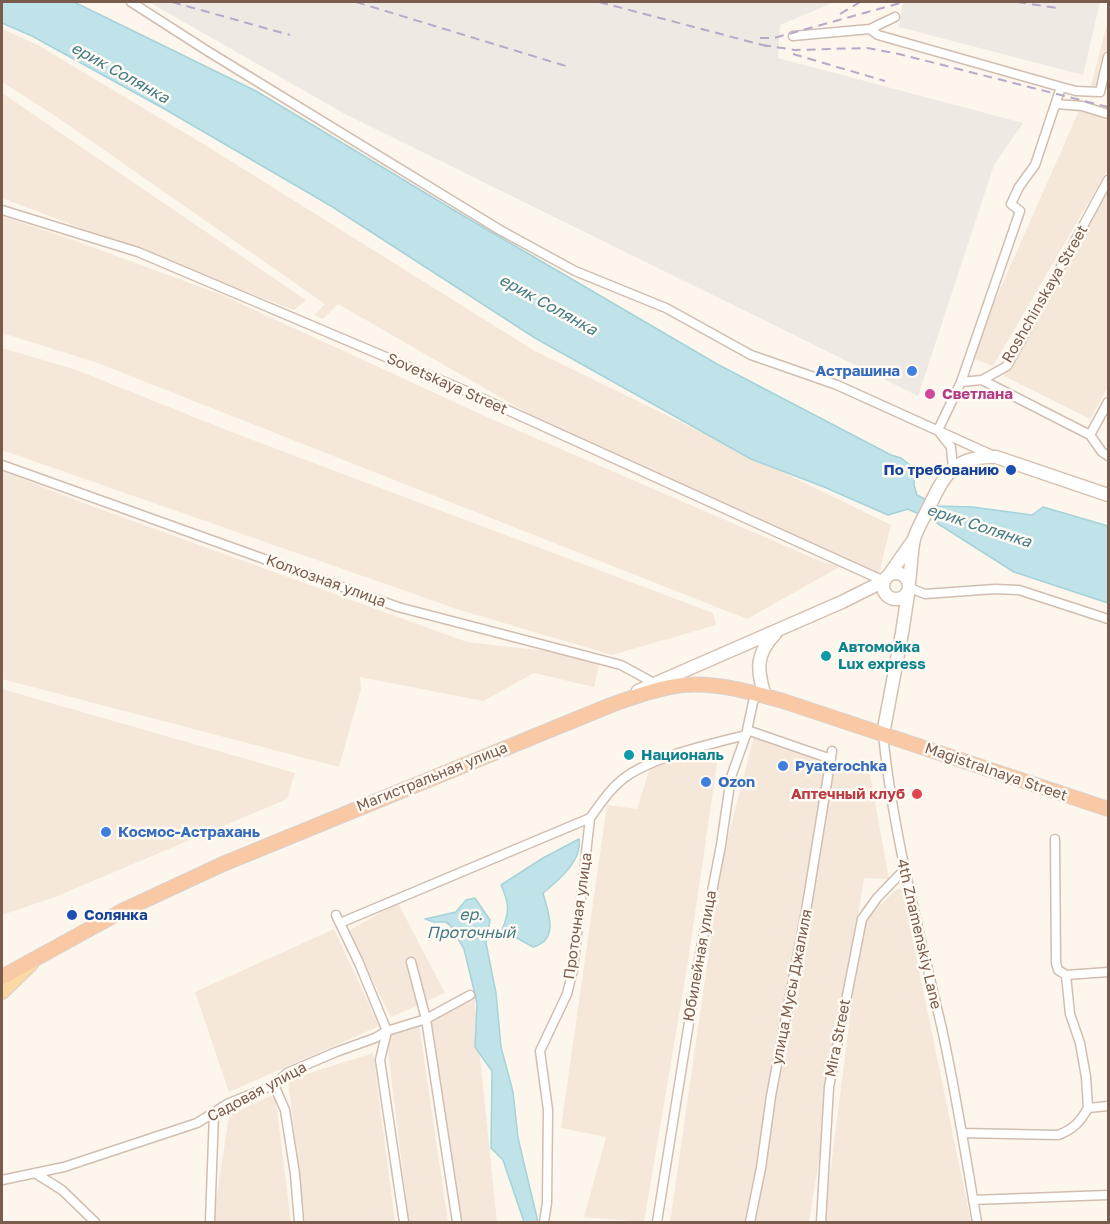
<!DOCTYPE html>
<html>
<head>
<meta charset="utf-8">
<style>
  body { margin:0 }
  #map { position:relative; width:1110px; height:1224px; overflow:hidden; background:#fdf6ec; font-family:"Golos Text",sans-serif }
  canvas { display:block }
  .frame { position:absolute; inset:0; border:3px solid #7a5c4d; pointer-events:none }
</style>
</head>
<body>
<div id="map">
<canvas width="1110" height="1224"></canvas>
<div class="frame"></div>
</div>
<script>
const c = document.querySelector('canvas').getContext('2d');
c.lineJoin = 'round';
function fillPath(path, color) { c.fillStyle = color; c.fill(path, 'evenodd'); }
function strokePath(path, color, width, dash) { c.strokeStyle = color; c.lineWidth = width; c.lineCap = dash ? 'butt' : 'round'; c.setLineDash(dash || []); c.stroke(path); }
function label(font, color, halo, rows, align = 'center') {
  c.font = font + ' "Golos Text",sans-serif'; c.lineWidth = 5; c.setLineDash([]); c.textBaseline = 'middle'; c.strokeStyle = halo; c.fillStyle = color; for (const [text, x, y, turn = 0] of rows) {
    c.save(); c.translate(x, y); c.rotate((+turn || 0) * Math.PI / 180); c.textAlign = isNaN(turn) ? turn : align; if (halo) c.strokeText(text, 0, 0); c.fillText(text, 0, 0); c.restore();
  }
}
const residential = new Path2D(`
  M1108,20v70l-17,-4z
  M2,29l36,16 167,100 328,205 358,175 -12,48 -320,-142 -221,-127 -15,15 -9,-4 11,-11 -274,-191 -49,-31z
  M2,93l304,207 -12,10 -292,-112z
  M1082,104l26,18v47l-115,197 -23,-9z
  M1108,185v202l-18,32 -86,-43z
  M2,216l63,21 157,58 267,123 336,145 16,3 -94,53 -652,-257 -93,-29z
  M2,348l72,21 155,62 484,182 3,12 -104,30 -152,-45 -458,-160z
  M2,471l76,30 389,141 134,15 -7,30 -60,-14 -51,28 -123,-24 1,12 -22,78 -337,-88z
  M2,689l293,84 -8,26 -232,98 -53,18z
  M754,736l116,38 19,105 -25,-1 -55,344h-139l52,-361z
  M702,749l16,8 -31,211 -43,254 -60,-5 22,-80 -45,-9 46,-323 30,4 13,-41z
  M902,888l69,334h-147l38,-300 34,-32z
  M398,903l47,90 -54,24 -43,-86z
  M334,929l45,97 -150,66 -34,-100z
  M476,990l-1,18 22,214h-40l-31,-208z
  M418,1018l30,204h-39l-23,-187z
  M373,1053l22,169h-90l-17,-142z
  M275,1094l16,128h-78l16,-107z`);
const industrial = new Path2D(`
  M149,2h686l-55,23 -2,33 245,65 -29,42 -76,231 -573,-282z
  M903,2h197l-17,73 -184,-48z`);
const water = new Path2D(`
  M2,2h72l182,89 201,121 260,152 174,91 10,3 14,11 -1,16 3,10 21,11 34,1 60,8 11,-8 65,19v77l-94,-31 -82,-52 -24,-11 -20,6 -64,-28 -73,-28 -216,-121 -204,-132 -163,-95 -136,-75 -30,-13z
  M579,839c4,21 -21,42 -36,54 5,19 17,47 -10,54l-18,-10 -9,3 -4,-10c8,-19 7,-27 -1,-45l42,-27z
  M475,898l15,22 -4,23 10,50 5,54 12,45 5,46 20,84h-14l-21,-62 -12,-12 1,-77 -17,-24 2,-44 -13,-54 -14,-24 -5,-3h-11l-9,-3 31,-7 10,-12z`);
const minor = new Path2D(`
  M131,2l78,50 291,178 75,41 91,37 85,47 86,30 157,71
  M870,29l25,-12
  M793,36l77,-7 8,6 183,52 -26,78 -16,22 -8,17 9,7 -59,171 -23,48
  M1061,87l15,4 24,1 8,-35
  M1056,104l26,2 26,8
  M2,210l136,42 321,136 425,193
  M982,380l108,55 12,17 6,4
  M961,382l21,-2 25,-14 101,-186
  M940,433l11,14 2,22
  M1090,435l18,-33
  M2,465l396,142 223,58 33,18
  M910,588l15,6 70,-5 24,1 89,29
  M747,730l84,29
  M883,734c10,100 36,197 59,295 14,64 24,129 35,193
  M1055,839l1,124 2,7 8,5 4,39 10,29 6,34 2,31
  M336,915l23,48 28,68 -7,29 24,162
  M340,923l250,-105c11,-15 21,-31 37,-42 29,-20 84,-32 119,-41
  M411,962l15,57 31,203
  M1066,975l42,-3
  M274,1085l11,25 10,64 4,48
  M1088,1108l20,-2
  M962,1133l96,2c16,-6 22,-13 30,-27
  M35,1173l27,17 33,32
  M2,1180l62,-13 133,-44 32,-20 45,-18 13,-12 49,-21 39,-14 12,-7 39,-12 44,-24
  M973,1200l135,-5
  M210,1222l4,-109
  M544,1222l3,-19 1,-93 -8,-59 27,-57 6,-24 17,-152
  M657,1222l43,-268 21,-109 10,-68 15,-42 9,-42
  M750,1222l11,-54 10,-72 35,-185 26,-160
  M821,1222l8,-135 33,-168 15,-21 27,-28`);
const secondary = new Path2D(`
  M883 586a13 13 0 1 1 26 0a13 13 0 1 1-26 0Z
  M889,575l23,-33
  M909,582c2,-14 2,-29 5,-43 3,-10 9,-20 14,-30 16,-33 25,-54 68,-52l112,38
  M638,691l204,-89 42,-21
  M765,696c-8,-25 -10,-42 10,-62
  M883,734l19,-101 6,-39`);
const primary = new Path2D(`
  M2,992l29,-28`);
const trunk = new Path2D(`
  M2,977l122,-67 99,-46 388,-159c23,-8 47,-17 72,-20 33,-3 68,7 100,16l325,108`);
const rail = new Path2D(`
  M172,2l118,33
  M356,2l210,64
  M599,2l171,45
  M1017,2l40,6
  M840,14l20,-12
  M760,38h14l130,-36
  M762,45l33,5 72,-2 32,6 209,53
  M793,54l92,27`);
const markers = [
  [912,371,6,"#3f7fe0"],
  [930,394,6,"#d1479c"],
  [1011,470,6,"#1a4fb4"],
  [826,656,6,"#0f9aa8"],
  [629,755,6,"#0f9aa8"],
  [783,766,6,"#3f7fe0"],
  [706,782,6,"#3f7fe0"],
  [917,794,6,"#e0444e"],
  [106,832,6,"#3f7fe0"],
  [72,915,6,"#1a4fb4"]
];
const streetNames = [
  ["Roshchinskaya Street",1045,294,-60],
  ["Sovetskaya Street",447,384,24],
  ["Колхозная улица",326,581,20],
  ["Magistralnaya Street",996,772,19],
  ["Магистральная улица",432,777,-22],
  ["Проточная улица",578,916,-82],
  ["4th Znamenskiy Lane",919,934,77],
  ["Юбилейная улица",700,956,-80],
  ["улица Мусы Джалиля",792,987,-79],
  ["Mira Street",838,1038,-79],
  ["Садовая улица",257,1092,-28]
];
const shopNames = [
  ["Астрашина",900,371,"right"],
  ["Pyaterochka",795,766],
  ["Ozon",718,782],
  ["Космос-Астрахань",118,832]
];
const hotelNames = [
  ["Светлана",942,394]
];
const transitNames = [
  ["По требованию",999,470],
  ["Солянка",84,915,"left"]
];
const cultureNames = [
  ["Автомойка",838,647],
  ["Lux express",838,664],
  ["Националь",641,755]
];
const healthNames = [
  ["Аптечный клуб",905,794]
];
const waterNames = [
  ["ерик Солянка",120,73,29],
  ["ерик Солянка",548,305,29],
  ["ерик Солянка",979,526,18],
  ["ер.",471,915],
  ["Проточный",471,933]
];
fillPath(residential, '#f5e8da');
fillPath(industrial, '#efe9e4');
fillPath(water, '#bfe3e8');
strokePath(water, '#a5d3da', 1.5);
strokePath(minor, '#d1beb0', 11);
strokePath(secondary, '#d6c0b0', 15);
strokePath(primary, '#dad1cd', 16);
strokePath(trunk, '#dad1cd', 16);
strokePath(minor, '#fff', 8);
strokePath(secondary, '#fff', 12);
strokePath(primary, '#fbd9a5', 14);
strokePath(trunk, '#f9c8a4', 14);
strokePath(rail, '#b9a8c9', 2, [9, 6]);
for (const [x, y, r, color] of markers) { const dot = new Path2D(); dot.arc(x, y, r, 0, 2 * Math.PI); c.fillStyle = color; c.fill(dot); strokePath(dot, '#fffaf3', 2); }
label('15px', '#7a5c4d', '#fffaf3', streetNames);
label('bold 15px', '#366cbe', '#fffaf3', shopNames, 'left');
label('bold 15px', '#b23c85', '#fffaf3', hotelNames, 'left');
label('bold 15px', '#164399', '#fffaf3', transitNames, 'right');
label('bold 15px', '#0d838f', '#fffaf3', cultureNames, 'left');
label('bold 15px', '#be3a42', '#fffaf3', healthNames, 'right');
label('italic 16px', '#437c86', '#fffaf3', waterNames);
</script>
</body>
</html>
